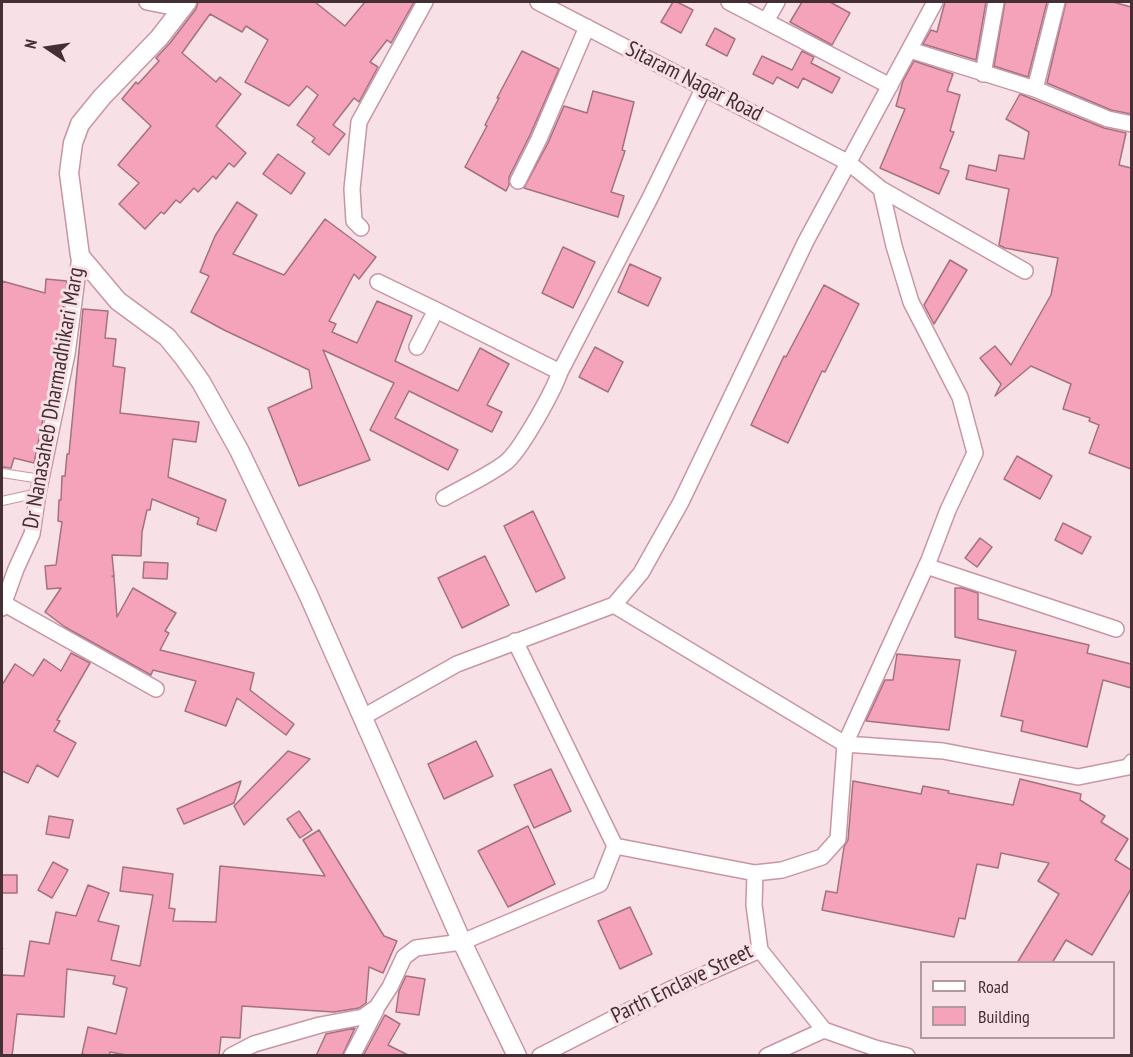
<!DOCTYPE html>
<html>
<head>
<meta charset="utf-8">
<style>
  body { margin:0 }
  #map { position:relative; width:1133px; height:1057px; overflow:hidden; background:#f8e1e6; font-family:"PT Sans Narrow",sans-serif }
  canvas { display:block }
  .frame { position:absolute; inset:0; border:3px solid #442f35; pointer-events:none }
  .legend { position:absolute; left:920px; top:961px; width:195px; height:78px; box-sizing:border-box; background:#f8e1e6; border:2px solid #b09a9f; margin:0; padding:8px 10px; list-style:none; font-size:18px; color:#442f35 }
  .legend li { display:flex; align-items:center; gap:12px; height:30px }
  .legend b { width:30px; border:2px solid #b09a9f }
  .north { position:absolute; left:18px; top:18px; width:60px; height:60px; -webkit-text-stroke:4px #f8e1e6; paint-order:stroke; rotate:283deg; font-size:16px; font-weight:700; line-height:24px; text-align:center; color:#442f35 }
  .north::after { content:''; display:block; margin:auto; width:21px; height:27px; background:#442f35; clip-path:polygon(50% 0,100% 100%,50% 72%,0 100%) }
</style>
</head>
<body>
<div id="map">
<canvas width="1133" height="1057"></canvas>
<div class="frame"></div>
<ul class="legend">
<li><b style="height:8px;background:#fff"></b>Road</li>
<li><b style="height:16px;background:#f5a3bb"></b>Building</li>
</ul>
<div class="north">N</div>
</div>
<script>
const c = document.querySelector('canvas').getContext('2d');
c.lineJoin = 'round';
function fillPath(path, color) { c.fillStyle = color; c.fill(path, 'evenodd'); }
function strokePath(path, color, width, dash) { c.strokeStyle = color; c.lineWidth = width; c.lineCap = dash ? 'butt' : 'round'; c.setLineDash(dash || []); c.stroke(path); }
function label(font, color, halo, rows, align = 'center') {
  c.font = font + ' "PT Sans Narrow",sans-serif'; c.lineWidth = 6; c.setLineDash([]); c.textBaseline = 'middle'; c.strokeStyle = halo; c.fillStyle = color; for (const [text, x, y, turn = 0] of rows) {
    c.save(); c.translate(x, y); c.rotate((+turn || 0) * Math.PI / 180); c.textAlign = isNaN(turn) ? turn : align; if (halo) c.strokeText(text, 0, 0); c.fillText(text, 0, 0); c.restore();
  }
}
const building = new Path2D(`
  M198,2h117l30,24 20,-24h49l-23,41 -4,-3 -17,22 8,5 -19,35 -5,-4 -21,27 12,9 -16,21 -17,-13 3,-4 -18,-13 21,-30 -11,-9 -18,20 -44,-24 23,-42 -22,-14 -4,6 -32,-18 -28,39 34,29 4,-5 21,17 -25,32 30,27 -12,14 -5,-4 -13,16 -3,-3 -15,16 -4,-4 -14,15 -4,-3 -12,14 -3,-2 -16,17 -26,-25 20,-21 -21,-18 33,-39 -29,-27 14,-17 2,2 21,-23 -3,-3 14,-15 26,-34z
  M673,2h4l16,8 -12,23 -20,-11z
  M802,2h28l20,11 -18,32 -42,-23z
  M945,2h41l-10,58 -53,-16 8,-14 6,2z
  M1005,2h42l-19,75 -34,-11z
  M1066,2h47l18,5v107l-20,-4 -64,-27z
  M715,28l20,11 -8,17 -21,-11z
  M522,51l37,18 -29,66 -21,42v8l-3,6 -41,-24 22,-41 -2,-1 14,-27h-2z
  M802,51l12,6 -3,6 29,15 -8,15 -29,-15 -5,10 -21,-11 -4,7 -20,-10 9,-18 30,14z
  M914,61l39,13 -6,17 13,4 -10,36 4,1 -14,36 9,3 -10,23 -59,-26 25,-59 -9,-3 7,-25z
  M593,91l41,11 -12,48 3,1 -14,41 13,4 -6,21 -94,-29 24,-45 16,-37 23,7z
  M1020,94l84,34 22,5 -7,32 12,3v301l-42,-16 10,-28 -10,-4 1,-3 -27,-9 8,-25 -40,-18 -36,30 6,-12 -21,-26 15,-12 16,19 40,-70 7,-37 -53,-10 -6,-3 10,-56 -43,-10 3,-14 27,6 3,-16 25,4 5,-27 -23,-13z
  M278,154l27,19 -14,21 -28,-20z
  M237,202l20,13 -24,39 51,21 41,-56 51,38 -17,22 -5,-5 -25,47 7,3 -4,8 25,11 20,-42 35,15 -17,45 63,30 22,-43 29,16 -22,41 15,7 -10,20 -83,-41 -14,27 63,32 -10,20 -78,-40 24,-47 -71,-33 47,110 -71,26 -31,-78 44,-20 -3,-18 -85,-40 -33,-18 18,-36 -9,-4 15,-36z
  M563,247l32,15 -22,46 -31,-15z
  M950,260l17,10 -33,54 -10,-19z
  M630,264l31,14 -13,28 -30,-14z
  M46,279l21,2 -10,71 -23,111 -20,-5 -3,10 -9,-1v-186l43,12z
  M824,285l35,19 -34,68 -3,-1 -34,72 -37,-18 33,-69 2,1z
  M83,309l25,2 -3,27 11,1 -3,27 12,2 -5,45 79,9 -3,20 -23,-3 -5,38 58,23 -10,31 -19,-7 2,-6 -47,-19 -2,11h-3l-5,22 -1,24 -29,-1 2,21h-2l2,1 3,40 16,-29 43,25 -11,18 4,2 -9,17 94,23 -4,17 44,34 -8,11 -49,-37 -11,28 -41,-15 11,-30 -43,-11 -2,5 -86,-48 -20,-15 16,-24 -14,1 -2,-23 11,-1 6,-43 -4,-1 1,-21h2l1,-24h3l2,-22h2z
  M595,347l28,15 -15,30 -29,-15z
  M1017,456l35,20 -12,23 -36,-20z
  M533,511l32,67 -29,14 -32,-66z
  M1063,523l28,14 -9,17 -27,-14z
  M980,538l12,9 -15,20 -12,-9z
  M485,556l24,49 -47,23 -24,-50z
  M144,562l24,1 -1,16 -24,-1z
  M955,588h7l16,5v26l111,26 -2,8 44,11v24l-28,-8 -16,67 -66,-16 2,-10 -22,-5 15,-65 -61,-14z
  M71,653l19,10 -33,57 3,1 -6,10 22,12 -18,34 -21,-12 -9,18 -26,-12v-86l13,-21 18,12 11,-17 17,12z
  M897,654l63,6 -11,70 -83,-9 19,-41h8z
  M476,741l17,35 -49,23 -16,-35z
  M288,751l22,8 -66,66 -10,-19z
  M551,769l20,42 -37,17 -20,-43z
  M1020,779l61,15 -1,6 25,16 -4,6 27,17 -13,21 16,10v19l-39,66 -26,-15 -14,23h-35l42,-69 -21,-13 11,-18 -48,-10 -3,15 -21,-4 -12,55 -6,-1 -5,19 -132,-27 4,-19 11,2 7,-46 4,-7 5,-59 68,13 2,-8 26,5 -1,2 65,12z
  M241,781l-7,22 -50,21 -7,-15z
  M299,811l13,19 -12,8 -13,-19z
  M49,816l24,4 -4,18 -23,-4z
  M528,826l27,58 -47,23 -30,-56z
  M319,830l65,106 13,5 -14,32 -14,-6 -3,36 -7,5 -25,4 -92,-6 -2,32 -19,-1 -2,19h-87l-22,-4 -1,4h-19l-8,-2 6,-27 28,7 11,-46 -14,-4 2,-8 -48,-7 -3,48 -47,-3 -5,42h-10v-81l22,1 6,-35 19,3 7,-32 20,4 12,-31 21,8 -11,28 21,5 -8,34 29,6 13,-71 -33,-4 3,-24 50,7 -4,34 6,1 -2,12 43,1 4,-56 105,10 -22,-36z
  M53,862l15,8 -16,28 -14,-8z
  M2,875h15v18h-15z
  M630,907l22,47 -32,15 -22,-48z
  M406,976l19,3 -6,36 -23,-3 3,-21z
  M385,1015l15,9 -12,21 22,11h-47z
  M355,1028l-13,28h-26l10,-22z`);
const path = new Path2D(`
  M2,949v-1`);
const service = new Path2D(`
  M2,473l39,6
  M2,501l36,-8`);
const minor = new Path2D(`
  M147,2l35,7
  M538,2l311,161 32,26 144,82
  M729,2l161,84
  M766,21l11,-19
  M910,50l125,39 73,30 24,5
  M983,74l13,-72
  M1035,89l22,-87
  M518,181l21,-42 48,-112
  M361,228l-7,-7 -2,-32 7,-67 66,-120
  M378,282l58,28
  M417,347l19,-37 124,62
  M444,498c19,-11 42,-21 61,-35 15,-11 48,-71 55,-91l90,-174 54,-111
  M926,566l190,63
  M3,603l153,86
  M614,605l231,139 98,7 135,26 50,-10 4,-5
  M2,608l14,-39 16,-35 6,-41 29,-139 13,-98
  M515,641l100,205
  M363,717l94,-53 157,-59 27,-32 40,-71 125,-261 129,-239
  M760,950l64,80 51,18 32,8
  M231,1056l23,-12 66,-19 43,-8 14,-10 13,-20 14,-30 12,-9 46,-6 138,-58 15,-38 140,27 27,-3 40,-13 16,-18 7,-95 84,-184 19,-50 27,-57 -15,-56 -49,-95 -17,-56 -13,-57
  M352,1056l24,-46
  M540,1056l131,-67 89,-39 -6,-45 1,-32
  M767,1056l57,-26`);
const tertiary = new Path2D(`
  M187,2l-28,36 -57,59 -22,27 -7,19 -4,30 11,83 38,45 49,36 17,21 17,24 38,68 69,144 154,348 55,114`);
const streetNames = [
  ["Sitaram Nagar Road",694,82,27],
  ["Dr Nanasaheb Dharmadhikari Marg",54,398,-80],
  ["Parth Enclave Street",682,984,-26]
];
fillPath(building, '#f5a3bb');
strokePath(building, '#a37180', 1.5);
strokePath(service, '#c995a4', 10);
strokePath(minor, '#c995a4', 18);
strokePath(tertiary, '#c995a4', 21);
strokePath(path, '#9f898f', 3, [4.5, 4.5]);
strokePath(service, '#fff', 8);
strokePath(minor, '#fff', 15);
strokePath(tertiary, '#fff', 18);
label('22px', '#442f35', '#f8e1e6', streetNames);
</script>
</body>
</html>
